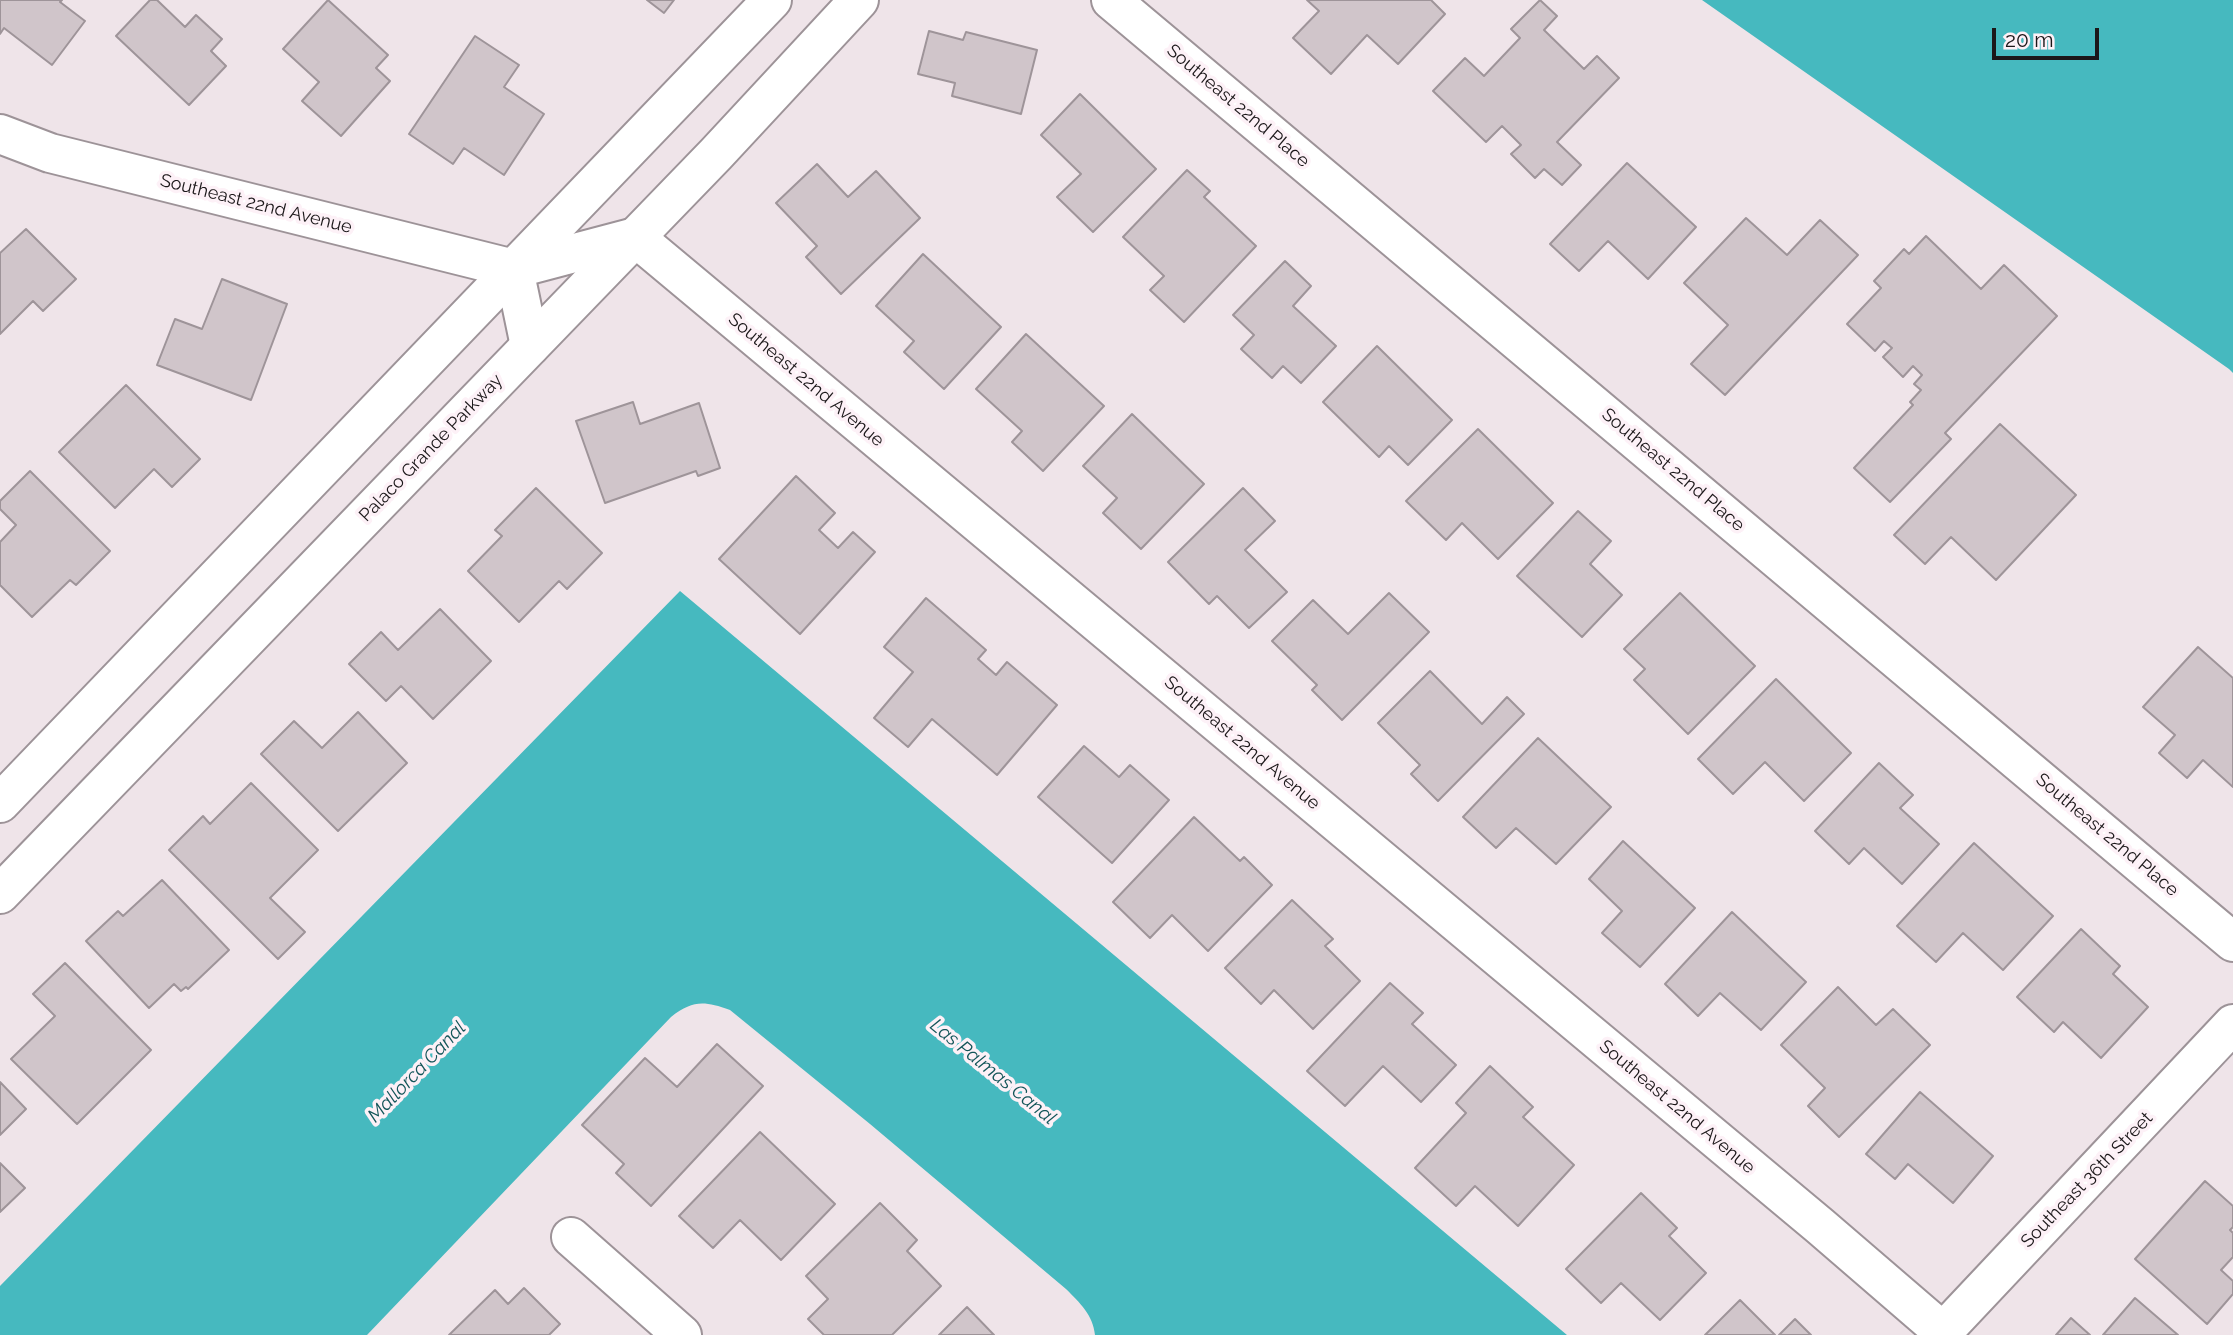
<!DOCTYPE html>
<html>
<head>
<meta charset="utf-8">
<style>
  body { margin:0 }
  #map { position:relative; width:2233px; height:1335px; overflow:hidden; background:#efe4e9; font-family:Raleway,sans-serif }
  canvas { display:block }
  .scale { position:absolute; left:1992px; top:28px; width:107px; height:32px; box-sizing:border-box; border:4px solid #1b1719; border-top:0; padding-left:9px; font-size:21px; line-height:24px; white-space:nowrap; color:#1b1719; -webkit-text-stroke:5px #fdf1f7; paint-order:stroke }
</style>
</head>
<body>
<div id="map">
<canvas width="2233" height="1335"></canvas>
<div class="scale">20 m</div>
</div>
<script>
const c = document.querySelector('canvas').getContext('2d');
c.lineJoin = 'round';
function fillPath(path, color) { c.fillStyle = color; c.fill(path, 'evenodd'); }
function strokePath(path, color, width, dash) { c.strokeStyle = color; c.lineWidth = width; c.lineCap = dash ? 'butt' : 'round'; c.setLineDash(dash || []); c.stroke(path); }
function label(font, color, halo, rows, align = 'center') {
  c.font = font + ' Raleway,sans-serif'; c.lineWidth = 7; c.setLineDash([]); c.textBaseline = 'middle'; c.strokeStyle = halo; c.fillStyle = color; for (const [text, x, y, turn = 0] of rows) {
    c.save(); c.translate(x, y); c.rotate((+turn || 0) * Math.PI / 180); c.textAlign = isNaN(turn) ? turn : align; if (halo) c.strokeText(text, 0, 0); c.fillText(text, 0, 0); c.restore();
  }
}
const water = new Path2D(`
  M1702,0h531v373l-4,-4z
  M680,591l887,744h-472c-2,-20 -15,-32 -29,-46l-196,-165 -140,-114c-26,-9 -37,-10 -59,7l-304,318h-367v-49z`);
const building = new Path2D(`
  M0,0h62l-2,2 25,19 -33,44 -48,-37 -4,6z
  M150,0h7l28,27 11,-12 26,24 -11,12 15,15 -37,39 -73,-69z
  M328,0l60,55 -12,13 14,13 -49,55 -39,-35 17,-19 -36,-33z
  M647,0h27l-10,13z
  M1307,0h124l14,14 -47,50 -31,-29 -36,39 -38,-36 26,-27z
  M1540,0l17,16 -13,14 40,39 13,-13 22,22 -62,64 24,23 -19,20 -18,-16 -9,9 -24,-24 10,-9 -19,-19 -16,16 -53,-51 32,-33 19,18 36,-38 -9,-9z
  M929,31l34,9 3,-8 71,18 -16,64 -69,-18 3,-13 -37,-9z
  M475,36l44,29 -15,22 40,27 -40,61 -40,-27 -11,16 -44,-30z
  M1080,94l76,75 -63,63 -36,-35 24,-23 -40,-39z
  M1627,163l69,64 -48,52 -40,-38 -29,30 -29,-27z
  M817,164l31,33 28,-26 44,47 -79,76 -35,-37 11,-11 -41,-43z
  M1187,170l23,21 -6,6 52,49 -72,76 -34,-32 14,-14 -41,-39z
  M1746,218l41,37 33,-35 38,35 -133,140 -34,-31 37,-39 -44,-42z
  M26,229l50,50 -33,32 -10,-10 -33,33v-81z
  M1926,236l55,53 23,-24 53,51 -112,117 6,6 -61,63 -36,-34 59,-63 -3,-3 11,-12 -7,-6 8,-9 -9,-9 -10,11 -20,-20 9,-9 -8,-7 -9,10 -28,-27 34,-36 -7,-7 30,-32 5,5z
  M923,254l78,73 -57,62 -40,-37 10,-11 -38,-35z
  M1285,261l26,25 -18,20 43,40 -35,37 -18,-17 -11,12 -31,-29 13,-14 -21,-20z
  M222,279l65,25 -36,96 -94,-35 18,-46 27,10z
  M1026,334l78,72 -61,65 -31,-29 10,-11 -46,-42z
  M1377,346l75,74 -44,45 -19,-19 -10,11 -56,-55z
  M126,385l74,74 -28,28 -18,-18 -39,39 -56,-56z
  M633,402l7,22 59,-21 21,65 -22,8 -2,-5 -91,32 -29,-82z
  M1132,414l72,70 -63,65 -38,-36 14,-15 -34,-32z
  M2000,424l76,71 -80,85 -45,-43 -26,27 -31,-29z
  M1478,429l75,74 -55,56 -36,-36 -16,17 -40,-39z
  M30,471l80,80 -34,34 -6,-5 -38,37 -32,-32v-43l16,-17 -16,-16v-8z
  M796,476l39,37 -16,17 19,18 15,-16 22,20 -75,82 -81,-75z
  M536,488l66,65 -35,36 -8,-8 -40,41 -51,-51 34,-35 -7,-6z
  M1243,488l32,33 -30,29 42,42 -38,36 -32,-32 -8,8 -41,-42z
  M1578,511l33,30 -21,23 32,31 -40,42 -65,-61z
  M1389,593l40,39 -87,88 -30,-30 5,-5 -45,-44 41,-41 35,34z
  M1680,593l75,73 -67,68 -54,-54 11,-11 -21,-20z
  M926,598l60,52 -8,9 18,16 11,-13 50,43 -60,70 -65,-56 -24,28 -34,-29 39,-46 -29,-25z
  M440,609l51,52 -58,58 -32,-33 -15,15 -37,-37 32,-32 17,18z
  M2198,647l35,31v109l-30,-27 -16,18 -28,-25 16,-18 -32,-28z
  M1430,671l52,53 25,-27 17,17 -86,87 -27,-27 9,-9 -42,-42z
  M1776,679l75,74 -47,48 -39,-39 -32,32 -35,-35z
  M358,712l49,51 -69,68 -77,-77 33,-33 28,27z
  M1538,738l73,69 -55,57 -40,-36 -20,20 -33,-31z
  M1084,746l35,31 11,-12 39,35 -57,63 -74,-66z
  M1879,763l34,32 -13,13 39,36 -37,40 -38,-36 -15,16 -34,-33z
  M251,783l67,67 -48,48 35,34 -27,27 -109,-109 34,-34 7,8z
  M1194,817l46,44 4,-4 28,28 -64,66 -36,-36 -22,23 -37,-36z
  M1623,841l72,67 -55,59 -38,-34 20,-22 -33,-32z
  M1974,843l79,73 -50,54 -40,-37 -27,29 -39,-36z
  M162,880l67,70 -41,39 -2,-2 -5,4 -7,-7 -25,24 -63,-67 32,-30 5,5z
  M1292,900l41,39 -8,7 35,35 -47,48 -39,-39 -13,14 -36,-36z
  M1732,912l74,70 -45,48 -41,-37 -22,23 -33,-32z
  M2081,929l39,37 -7,8 35,33 -47,51 -38,-36 -9,10 -37,-35z
  M65,963l86,87 -74,74 -66,-65 44,-43 -22,-22z
  M1390,983l33,30 -11,11 44,41 -35,37 -38,-36 -38,40 -38,-35z
  M1838,987l38,38 17,-16 37,36 -91,92 -31,-31 17,-18 -44,-43z
  M717,1044l46,42 -112,120 -35,-33 8,-9 -42,-39 63,-67 32,29z
  M1490,1066l43,41 -10,10 51,48 -56,61 -43,-40 -19,20 -41,-38 51,-55 -10,-10z
  M0,1082l26,27 -26,26z
  M1920,1092l73,64 -40,47 -45,-39 -13,15 -29,-25z
  M760,1132l75,72 -54,56 -41,-40 -27,28 -34,-32z
  M0,1163l25,25 -25,24z
  M2205,1181l28,25v21l-3,3 3,3v24l-12,13 12,11v13l-26,30 -72,-65z
  M1641,1193l36,35 -8,8 37,37 -46,47 -39,-37 -20,20 -35,-34z
  M880,1203l37,37 -10,11 34,35 -49,49h-68l-16,-16 20,-20 -22,-23z
  M524,1288l36,36 -11,11h-100l46,-45 13,14z
  M2135,1298l43,37h-75z
  M1740,1300l35,35h-70z
  M967,1307l27,28h-55z
  M2071,1318l19,17h-34z
  M1795,1319l16,16h-32z`);
const minor = new Path2D(`
  M1111,0l1122,942
  M0,134l50,19 464,116
  M530,346l-16,-77 121,-32 1185,989 123,106
  M571,1237l111,98
  M1940,1335l293,-311`);
const tertiary = new Path2D(`
  M0,803l772,-803
  M0,894l716,-740 143,-154`);
const streetNames = [
  ["Southeast 22nd Place",1238,106,40],
  ["Southeast 22nd Avenue",256,204,14],
  ["Southeast 22nd Avenue",806,380,40],
  ["Palaco Grande Parkway",431,448,-46],
  ["Southeast 22nd Place",1673,470,40],
  ["Southeast 22nd Avenue",1242,743,40],
  ["Southeast 22nd Place",2107,835,40],
  ["Southeast 22nd Avenue",1677,1107,40],
  ["Southeast 36th Street",2087,1180,-46]
];
const waterNames = [
  ["Mallorca Canal",417,1072,-46],
  ["Las Palmas Canal",993,1072,39]
];
fillPath(water, '#46b9bf');
fillPath(building, '#d0c5ca');
strokePath(building, '#9e9499', 2);
strokePath(minor, '#9d9398', 42);
strokePath(tertiary, '#9d9398', 42);
strokePath(minor, '#fff', 38);
strokePath(tertiary, '#fff', 38);
label('18px', '#1b1719', '#fdf1f7', streetNames);
label('italic 19px', '#135559', '#fdf1f7', waterNames);
</script>
</body>
</html>
